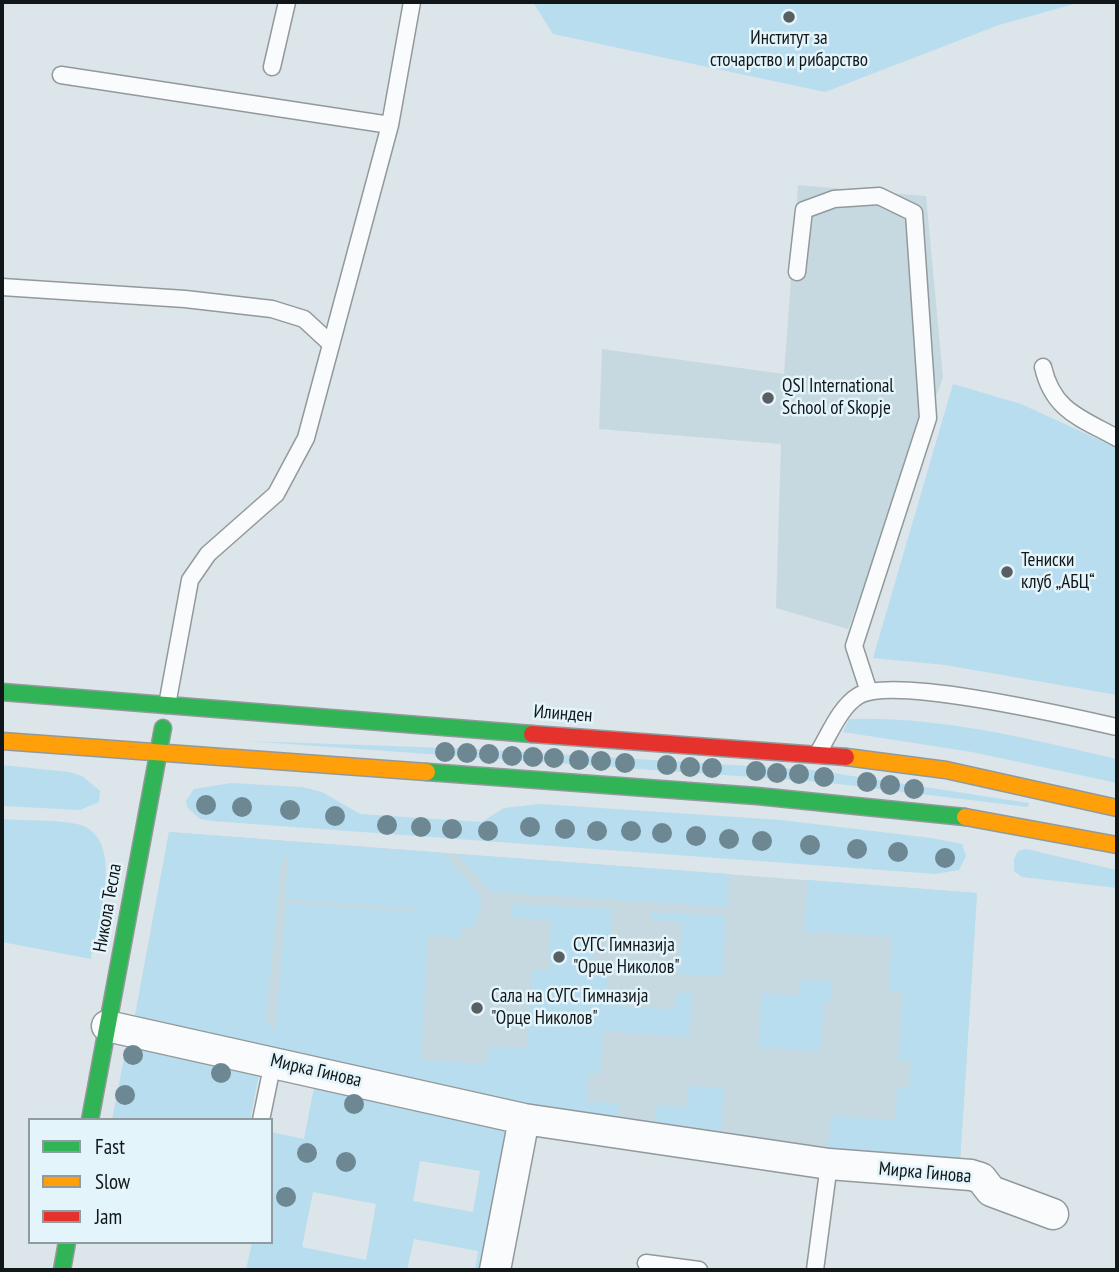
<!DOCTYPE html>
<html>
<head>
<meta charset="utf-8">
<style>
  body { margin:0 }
  #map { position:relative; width:1119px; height:1272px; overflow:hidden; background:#dce5e9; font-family:"PT Sans Narrow",sans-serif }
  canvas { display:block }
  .frame { position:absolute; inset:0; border:4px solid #111619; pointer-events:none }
  .legend { position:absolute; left:28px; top:1118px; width:245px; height:126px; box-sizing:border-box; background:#e4f4fb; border:2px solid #909ba1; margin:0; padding:9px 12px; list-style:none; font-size:21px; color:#111619 }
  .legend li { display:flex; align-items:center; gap:14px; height:35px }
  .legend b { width:35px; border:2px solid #909ba1 }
</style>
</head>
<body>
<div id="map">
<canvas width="1119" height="1272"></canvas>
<div class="frame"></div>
<ul class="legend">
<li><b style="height:9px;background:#30b455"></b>Fast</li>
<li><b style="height:9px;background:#ff9f0a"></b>Slow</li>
<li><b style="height:9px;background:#e5322d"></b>Jam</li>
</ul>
</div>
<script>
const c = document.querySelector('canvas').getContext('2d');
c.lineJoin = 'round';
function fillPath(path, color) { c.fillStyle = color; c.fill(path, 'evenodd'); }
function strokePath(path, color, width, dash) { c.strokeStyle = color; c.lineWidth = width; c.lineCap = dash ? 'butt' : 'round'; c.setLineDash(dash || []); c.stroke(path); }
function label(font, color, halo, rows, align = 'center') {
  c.font = font + ' "PT Sans Narrow",sans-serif'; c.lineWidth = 5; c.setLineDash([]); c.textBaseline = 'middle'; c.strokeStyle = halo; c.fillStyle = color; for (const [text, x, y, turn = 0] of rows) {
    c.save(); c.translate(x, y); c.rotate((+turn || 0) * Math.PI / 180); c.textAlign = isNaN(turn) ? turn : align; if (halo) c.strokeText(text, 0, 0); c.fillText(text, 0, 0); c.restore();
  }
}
const built = new Path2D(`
  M798,185l128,11 17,182 -95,251 -72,-21 5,-164 -182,-15 3,-80 182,25z
  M169,832l808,61 -17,269 -240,-21 -586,-120z`);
const green = new Path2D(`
  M533,2h548l-82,23 -174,67 -272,-58z
  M953,384l68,20 96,44v247l-172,-30 -72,-7z
  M849,719c90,-3 181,20 268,40v24l-145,-31 -129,-20z
  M247,741l229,8 337,21 216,33 -1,4 -206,-25z
  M2,765l67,7 13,4 18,15 -1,11 -19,8 -78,-4z
  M231,783l71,4 20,5 38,22 122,8 22,-14 36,-4 241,16 150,18 31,6 4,12 -7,14 -23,4 -724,-53 -12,-2 -13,-12 -1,-6 8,-12z
  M2,819c24,2 51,0 75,5 51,12 20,99 14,135l-89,-17z
  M169,832l275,21 38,45 -8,30h-13v9l-33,-1 -7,124 66,4 2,-18 38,2 5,-79 17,1 2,-50 -40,-2v-14l102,5 -2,26h-16l-3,34 16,2 -3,34 70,5 2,-18 15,2 -3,43 -86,-6 -3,43 -11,-1 -2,28 32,3 -1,17 36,2 2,-18 31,2 2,-21 35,2 -4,53 -180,-29 -406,-91zM288,852l-3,47 132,10 1,3 -132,-9 -11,130 -9,-14 15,-155z
  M1026,849l91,21v18l-95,-11 -8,-6v-12l4,-8z
  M457,854l272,20 -2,33 -236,-15z
  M808,880l169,13 -17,269 -133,-8 4,-38 64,4 2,-33 12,1 2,-27 -13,-1 5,-69 -15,-1 4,-53 -88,-6z
  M651,912l75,4 -4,61 -44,-3 4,-52 -32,-2z
  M801,979l31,2 -1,21h-7l-4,50 -62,-5 4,-54 37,3z
  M127,1043l133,26 -10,51h-138z
  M314,1088l194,40 -21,142h-12l3,-19 -64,-12 -7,31h-161l6,-28h19v-110l33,7zM420,1161l60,10 -7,41 -60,-11zM313,1192l63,12 -10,56 -64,-13z`);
const lane = new Path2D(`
  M272,67l15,-65
  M61,75l329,50
  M797,272l7,-62 30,-11 45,-3 35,17 14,205 -74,228 15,46
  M2,287l183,12 87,10 32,10 26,24
  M1043,367c10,44 38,51 74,71
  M167,705l23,-125 18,-26 68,-60 30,-56 84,-313 22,-123
  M818,753c11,-18 22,-46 40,-57 35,-21 214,21 259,31
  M261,1120l12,-58
  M646,1263l53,7
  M815,1270l14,-106`);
const street = new Path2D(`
  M107,1026l417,93 305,45 142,11 10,3 10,13 62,23
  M495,1270l29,-151`);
const fast = new Path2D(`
  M2,692l530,42
  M427,772l330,24 208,21
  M90,1120l73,-392
  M62,1270l5,-28`);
const slow = new Path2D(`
  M2,741l425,31
  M846,757l100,13 171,38
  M965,817l152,28`);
const jam = new Path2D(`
  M532,734l314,23`);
const trees = [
  [445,752],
  [467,753],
  [489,754],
  [512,756],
  [533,757],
  [554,758],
  [579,760],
  [601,761],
  [625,763],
  [667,765],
  [690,767],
  [712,768],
  [756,771],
  [777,773],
  [799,774],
  [824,777],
  [867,782],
  [890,785],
  [914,789],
  [206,805],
  [242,807],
  [290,810],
  [335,816],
  [387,825],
  [421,827],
  [530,827],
  [452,829],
  [565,829],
  [488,831],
  [597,831],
  [631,831],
  [662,833],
  [696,836],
  [729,839],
  [762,841],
  [810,845],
  [857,849],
  [898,852],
  [945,858],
  [133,1055],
  [221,1073],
  [125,1095],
  [354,1104],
  [307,1153],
  [346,1162],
  [286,1197]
];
const markers = [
  [789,17,7,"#585e62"],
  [768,398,7,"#585e62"],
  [1007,572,7,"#585e62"],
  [559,957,7,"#585e62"],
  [477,1008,7,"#585e62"]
];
const poiNames = [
  ["Институт за",789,39,"center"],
  ["сточарство и рибарство",789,61,"center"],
  ["QSI International",782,387],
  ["School of Skopje",782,409],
  ["Тениски",1021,561],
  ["клуб „АБЦ“",1021,583],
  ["СУГС Гимназија",573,946],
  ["\"Орце Николов\"",573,968],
  ["Сала на СУГС Гимназија",491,997],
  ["\"Орце Николов\"",491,1019]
];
const streetNames = [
  ["Илинден",563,714,4],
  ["Никола Тесла",108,908,-80],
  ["Мирка Гинова",316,1071,13],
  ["Мирка Гинова",925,1173,5]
];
fillPath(built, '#c7d9e0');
fillPath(green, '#b8ddee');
strokePath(lane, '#92999c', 19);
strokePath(street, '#92999c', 33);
strokePath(fast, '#92999c', 19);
strokePath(slow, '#92999c', 19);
strokePath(jam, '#92999c', 19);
strokePath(lane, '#fafbfc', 16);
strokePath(street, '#fafbfc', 30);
strokePath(fast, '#30b455', 16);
strokePath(slow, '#ff9f0a', 16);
strokePath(jam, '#e5322d', 16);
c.fillStyle = '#6d8892';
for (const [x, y] of trees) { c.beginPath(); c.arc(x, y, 10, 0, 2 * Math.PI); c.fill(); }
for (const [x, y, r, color] of markers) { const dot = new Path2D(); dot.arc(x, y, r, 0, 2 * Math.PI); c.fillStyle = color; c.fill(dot); strokePath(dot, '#e4f4fb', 2.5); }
label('19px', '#111619', '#e4f4fb', poiNames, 'left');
label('19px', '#111619', '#e4f4fb', streetNames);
</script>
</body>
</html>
